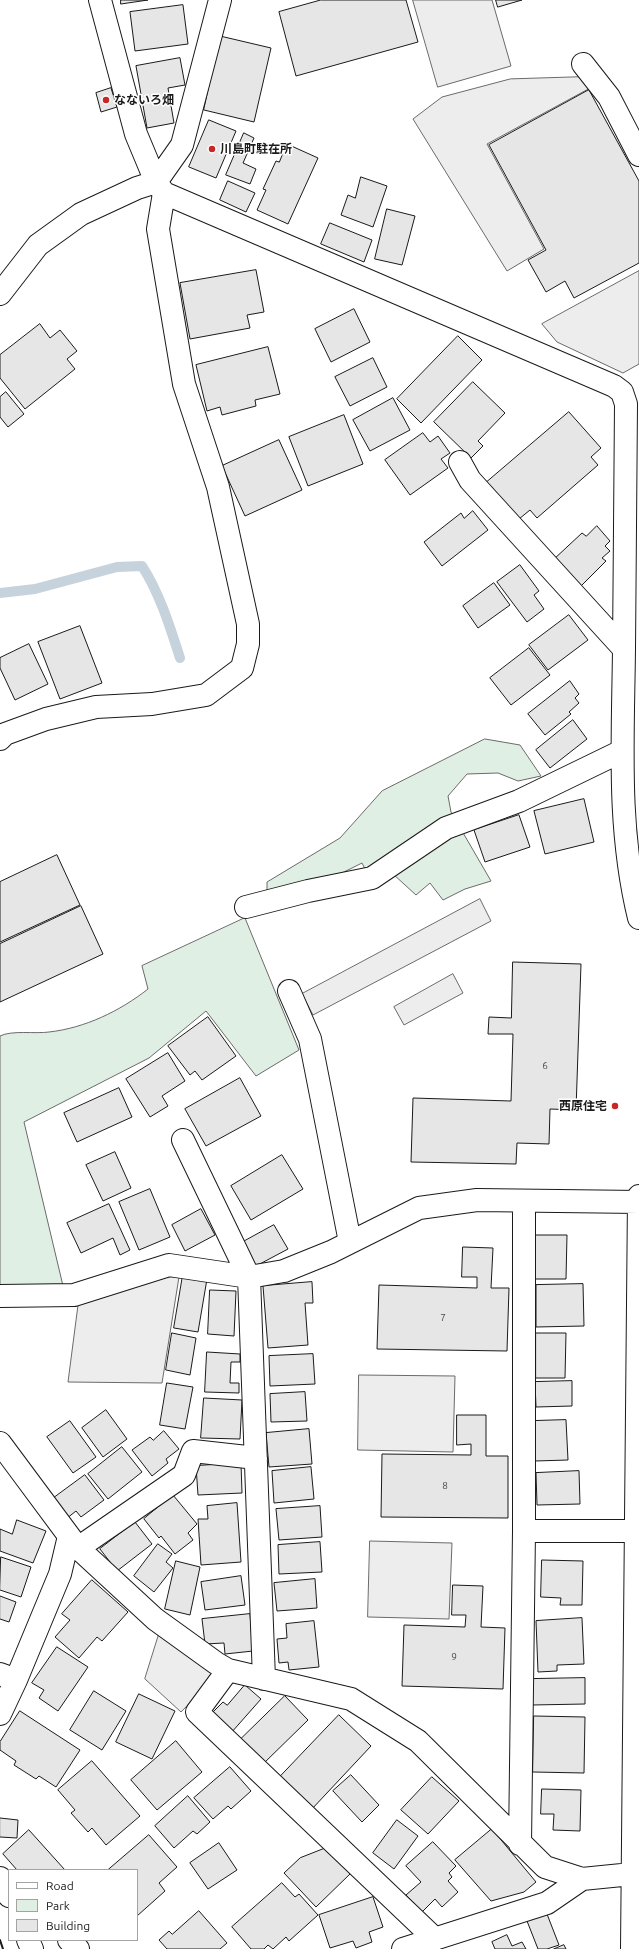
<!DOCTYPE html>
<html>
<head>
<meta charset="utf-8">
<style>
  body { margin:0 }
  #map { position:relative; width:639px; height:1949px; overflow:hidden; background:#fff; font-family:Ubuntu,sans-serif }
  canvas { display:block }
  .legend { position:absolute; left:8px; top:1869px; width:130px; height:72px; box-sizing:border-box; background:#fff; border:1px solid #a3a3a3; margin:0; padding:5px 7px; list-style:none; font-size:12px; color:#1a1a1a }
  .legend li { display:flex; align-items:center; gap:8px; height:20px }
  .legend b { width:20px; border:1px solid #a3a3a3 }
</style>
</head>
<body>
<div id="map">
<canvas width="639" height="1949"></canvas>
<ul class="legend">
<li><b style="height:5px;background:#fff"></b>Road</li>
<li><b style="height:11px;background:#e0efe3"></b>Park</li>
<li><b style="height:11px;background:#e6e6e6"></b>Building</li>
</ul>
</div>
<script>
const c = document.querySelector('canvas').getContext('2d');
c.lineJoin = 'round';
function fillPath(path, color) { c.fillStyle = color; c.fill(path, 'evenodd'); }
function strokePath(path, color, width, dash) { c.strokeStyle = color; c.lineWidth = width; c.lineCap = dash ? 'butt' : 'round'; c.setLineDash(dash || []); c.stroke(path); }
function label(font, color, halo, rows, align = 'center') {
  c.font = font + ' Ubuntu,"Noto Sans JP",sans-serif'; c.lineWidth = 3; c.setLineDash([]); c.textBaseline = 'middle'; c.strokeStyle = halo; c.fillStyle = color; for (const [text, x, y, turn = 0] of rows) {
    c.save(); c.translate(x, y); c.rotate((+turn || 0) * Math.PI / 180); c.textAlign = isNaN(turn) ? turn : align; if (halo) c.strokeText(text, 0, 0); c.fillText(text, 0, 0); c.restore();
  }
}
const green = new Path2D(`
  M485,739l35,6 21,31 -23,5 -20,-8 -31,1 -19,22 3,16 40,69 -26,8 -22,11 -13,-17 -14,12 -23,-21 -19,13 -12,-24 -30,15 -65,14v-10l73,-44 42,-47z
  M245,918l54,132 -43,26 -50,-65 -57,47 -125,64 40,168h-64v-254c12,-6 35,-2 49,-4 36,-4 71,-21 99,-43l-6,-23z`);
const parking = new Path2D(`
  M413,0h79l19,66 -73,21z
  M580,77l12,10 -105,57 57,105 -37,22 -94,-152 29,-22 68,-18z
  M639,271v93l-16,9 -66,-31 -15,-18z
  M480,899l11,22 -178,94 -11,-21z
  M453,974l10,19 -59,32 -10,-18z
  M179,1277l-17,106 -94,-1 10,-77 74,-27z
  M359,1375l96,1 -2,76 -95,-2z
  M370,1541l82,2 -3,76 -81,-2z
  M160,1631l55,39v7l-34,35 -36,-33z`);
const stream = new Path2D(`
  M0,593l35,-4 82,-22 25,-1c18,28 28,61 38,92`);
const building = new Path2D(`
  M121,0h27l-27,4z
  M321,0h85l12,42 -122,34 -17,-64z
  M496,0h26l-24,7z
  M183,5l5,39 -53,7 -5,-39z
  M220,36l51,12 -17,74 -50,-12z
  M180,58l5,27 -17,3 6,35 -27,5 -11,-62z
  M111,88l6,19 -16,5 -5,-19z
  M589,90l50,91v82l-65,35 -9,-17 -19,11 -18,-32 18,-10 -57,-105z
  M209,120l27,11 -20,47 -27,-11z
  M244,133l10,5 -11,25 13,6 -6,15 -24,-9z
  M287,144l31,14 -30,66 -31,-14 9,-20 -3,-1 13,-28 3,1z
  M361,177l26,9 -14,41 -32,-12 7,-20 7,3z
  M228,181l27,12 -9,19 -26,-12z
  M387,209l28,7 -13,49 -27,-6z
  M330,223l42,17 -8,22 -43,-18z
  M256,270l8,42 -17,3 3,13 -60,11 -10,-56z
  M354,309l16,33 -39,20 -16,-33z
  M40,324l10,14 10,-8 17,21 -10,8 8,10 -50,40 -25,-31v-23z
  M458,336l24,24 -61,63 -24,-24z
  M268,347l12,47 -25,6 1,6 -34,9 -2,-8 -13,4 -11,-46z
  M373,358l14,29 -37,19 -15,-29z
  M473,382l32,31 -27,28 5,5 -12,12 -37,-36z
  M6,392l18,22 -16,13 -8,-10v-20z
  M393,398l17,32 -40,21 -17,-31z
  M569,412l32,36 -10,9 7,8 -61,53 -7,-8 -11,9 -32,-37z
  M344,415l19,49 -55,22 -19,-49z
  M423,433l7,9 8,-6 12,17 -9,6 7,9 -38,27 -25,-35z
  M279,440l23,50 -57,26 -23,-50z
  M473,511l15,19 -46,36 -18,-24 37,-29 3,5z
  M597,526l13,15 -5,5 5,5 -8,7 4,3 -27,27 -26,-28 29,-27 4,3z
  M520,565l19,26 -5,4 10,14 -17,13 -30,-40z
  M494,583l16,22 -32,23 -15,-22z
  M569,615l19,25 -40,30 -19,-25z
  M80,626l22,57 -42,16 -22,-57z
  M29,644l19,40 -33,16 -15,-32v-10z
  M529,648l21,27 -39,30 -21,-27z
  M570,681l9,13 -4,4 4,5 -10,9 2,2 -26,21 -17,-21z
  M573,720l14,19 -37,29 -14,-18z
  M584,799l10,43 -49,12 -11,-43z
  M519,815l11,32 -45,15 -11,-32z
  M57,855l23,50 -80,37v-60z
  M81,906l22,48 -103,48v-58z
  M513,962l68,2 -5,146 -26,-1 -1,35 -32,-1 -1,21 -105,-2 2,-64 98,3 2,-67h-25l1,-17 22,1z
  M208,1017l28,39 -34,24 -7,-9 -5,4 -22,-29z
  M168,1053l17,28 -23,15 6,10 -18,11 -24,-38z
  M240,1078l21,38 -55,30 -21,-37z
  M119,1088l13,29 -55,25 -13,-29z
  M115,1152l16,36 -28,13 -17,-36z
  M282,1155l21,34 -52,31 -20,-34z
  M150,1189l20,48 -31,13 -20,-48z
  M109,1204l21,46 -10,5 -7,-17 -32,15 -14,-30z
  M201,1209l14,26 -30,16 -13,-26z
  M274,1225l14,24 -32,17 -13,-24z
  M535,1235h32l-1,44h-32z
  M463,1247l30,1 -2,40h18l-2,63 -130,-2 2,-64 98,3v-11h-15z
  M183,1275l24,4 -9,53 -24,-4z
  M312,1282l1,21h-8l3,42 -40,3 -5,-62z
  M583,1284l1,42 -48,1v-42z
  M210,1290l26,1 -2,45 -26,-2z
  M172,1333l24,5 -6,37 -24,-5z
  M536,1333h30l-1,45h-29z
  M207,1352l33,2v8h-9l-1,21h9v10l-34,-1z
  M313,1354l2,30 -45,2 -1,-30z
  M572,1381v25l-36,1 -1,-25z
  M167,1383l26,4 -8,42 -25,-4z
  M305,1392l2,29 -36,1 -1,-28z
  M204,1398l38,2 -2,39 -39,-1z
  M106,1410l21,29 -24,18 -21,-29z
  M457,1415h29v41h22v62l-127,-1 1,-63 89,1v-11l-14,1z
  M566,1420l2,40 -33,1 -2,-40z
  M70,1421l26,36 -23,16 -26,-36z
  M309,1429l3,35 -43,3 -3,-34z
  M164,1431l15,18 -13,10 2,4 -16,13 -20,-26 18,-13 3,3z
  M122,1447l20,25 -34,27 -20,-25z
  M241,1463l1,30 -44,2 -2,-29z
  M311,1467l3,32 -40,4 -2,-32z
  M579,1471l1,33 -43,1 -1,-32z
  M85,1475l19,25 -23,17 -5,-6 -10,8 -15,-19z
  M173,1495l24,29 -9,9 5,7 -18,14 -14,-18 -2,2 -15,-19z
  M237,1503l4,59 -40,3 -3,-46h10l-1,-13z
  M320,1506l2,31 -43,3 -3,-31z
  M17,1520l29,11 -13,32 -33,-12v-22l12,5z
  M135,1522l17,22 -35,27 -17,-22z
  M320,1542l2,30 -43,2 -1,-29z
  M158,1544l14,10 -6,8 7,6 -19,24 -20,-16z
  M1,1557l30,10 -10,30 -21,-7z
  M542,1560l41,1 -1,44h-22l1,-7 -20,-1z
  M176,1561l24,6 -10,48 -25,-6z
  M241,1576l4,29 -40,5 -4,-28z
  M315,1579l2,29 -40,3 -3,-28z
  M92,1580l36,32 -26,29 -5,-4 -18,21 -24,-21 15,-17 -8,-6z
  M453,1585l30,1 -2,41 24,1 -2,61 -101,-3 2,-61 61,2 1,-12h-14z
  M0,1596l16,6 -7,20 -9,-3z
  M250,1614l3,37 -28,3 -1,-11 -19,1 -3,-25z
  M582,1618l2,46 -27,1v6l-19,1 -2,-51z
  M314,1621l5,46 -30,3 -1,-8 -9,1 -2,-24 10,-1 -1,-14z
  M57,1647l31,20 -30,44 -19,-13 5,-8 -12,-7z
  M585,1678v26l-53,1v-26z
  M245,1685l16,14 -30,34 -21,-18 13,-13 4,3z
  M94,1691l32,20 -24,39 -32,-20z
  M139,1694l36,17 -23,48 -36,-17z
  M285,1696l23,24 -47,46 -23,-24z
  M20,1711l60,39 -24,37 -17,-11 -3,3 -22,-14 2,-4 -16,-11v-8z
  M339,1715l32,31 -60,64 -33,-31z
  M534,1716l51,1 -1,56 -51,-1z
  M176,1741l26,31 -45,38 -26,-30z
  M92,1761l48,55 -34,29 -14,-17 -4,4 -17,-19 4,-3 -17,-20z
  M230,1767l21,24 -20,18 -3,-3 -15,13 -19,-21z
  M351,1775l28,30 -17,17 -29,-31z
  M432,1777l27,24 -31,33 -27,-24z
  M542,1789l39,1 -1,41 -27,-1 1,-16h-13z
  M188,1796l22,26 -13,12 -4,-3 -19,17 -19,-22z
  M0,1818l18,2 -1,18 -17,-1z
  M397,1820l21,16 -24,33 -21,-16z
  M492,1829l44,53 -12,10 -33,9 -36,-41z
  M29,1830l36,40h-48l-14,-16z
  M149,1835l28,32 -18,16 6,8 -28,25v-46h-29z
  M433,1842l23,24 -7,7 3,4 -4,4 10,11 -16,15 -7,-8 -13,13 -16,-17 15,-13 -15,-16z
  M219,1843l18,27 -29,19 -18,-26z
  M326,1848l25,25 -35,34 -32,-34 16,-15z
  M282,1883l13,14 4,-3 19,21 -29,26 -3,-4 -13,12 -5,-4 -4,4h-13l-19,-22z
  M373,1897l10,30 -14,5 3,10 -16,6 -3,-7 -23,7 -11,-33z
  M199,1911l28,32 -7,6h-53l-8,-9 10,-9 3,3z
  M547,1914l12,31 -12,4h-9l-11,-28z
  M507,1935l5,11 10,-4 4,7h-31l-3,-7z
  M564,1945l2,4h-12z`);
const minor = new Path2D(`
  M100,0l36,134 20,48 8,11 450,193 8,6 4,12c-1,81 -1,163 -2,245 -1,92 -7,179 15,269
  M583,64l26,33 30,58
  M0,294l38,-49 43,-31 56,-26 19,-6 26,-37 38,-145
  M460,462l10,18 154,169
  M0,739l5,-5 41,-15 50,-12 56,-3 54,-9 36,-27 6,-24v-20l-30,-137 -34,-103 -26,-155 6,-36
  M246,907l62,-16 64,-13 74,-50 73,-27 103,-50
  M289,991l21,48 40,203
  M183,1140l66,137
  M0,1296l74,-1 95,-30 80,12
  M0,1443l78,105 77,71 61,44 12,7 123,29 67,42 127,126 37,12 50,-5
  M524,1531h112
  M78,1548l106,-73 9,-24 63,7
  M228,1670l-31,42 238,227
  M0,1674l16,6 -16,34
  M264,1679l-15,-402 35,-6 47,-19 88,-44 58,-8 162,2
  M16,1680l44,-106 9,-38
  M520,1844l4,-313v-330
  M0,1878l9,18
  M28,1940l4,9
  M69,1940l9,9
  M403,1949l144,-46 35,-24
  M632,1949l7,-753`);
const wall = new Path2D(`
  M0,1940l3,9`);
const markers = [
  [106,100,4,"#c62828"],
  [212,149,4,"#c62828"],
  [615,1106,4,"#c62828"]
];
const numberNames = [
  ["6",545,1066],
  ["7",443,1318],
  ["8",445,1486],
  ["9",454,1657]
];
const poiNames = [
  ["なないろ畑",114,100],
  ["川島町駐在所",220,149],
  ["西原住宅",607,1106,"right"]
];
fillPath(green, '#e0efe3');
strokePath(green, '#6a6a6a', 1);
fillPath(parking, '#ededed');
strokePath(parking, '#6a6a6a', 1);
strokePath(stream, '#c6d2dc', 10);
fillPath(building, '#e6e6e6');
strokePath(building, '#1a1a1a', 1);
strokePath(minor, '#1a1a1a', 24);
strokePath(minor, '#fff', 22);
strokePath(wall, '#1a1a1a', 2);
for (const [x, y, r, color] of markers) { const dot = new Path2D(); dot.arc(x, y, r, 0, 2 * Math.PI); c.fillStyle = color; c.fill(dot); strokePath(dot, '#fff', 1.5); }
label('10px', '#4d4d4d', null, numberNames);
label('bold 12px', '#1a1a1a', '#fff', poiNames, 'left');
</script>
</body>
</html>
